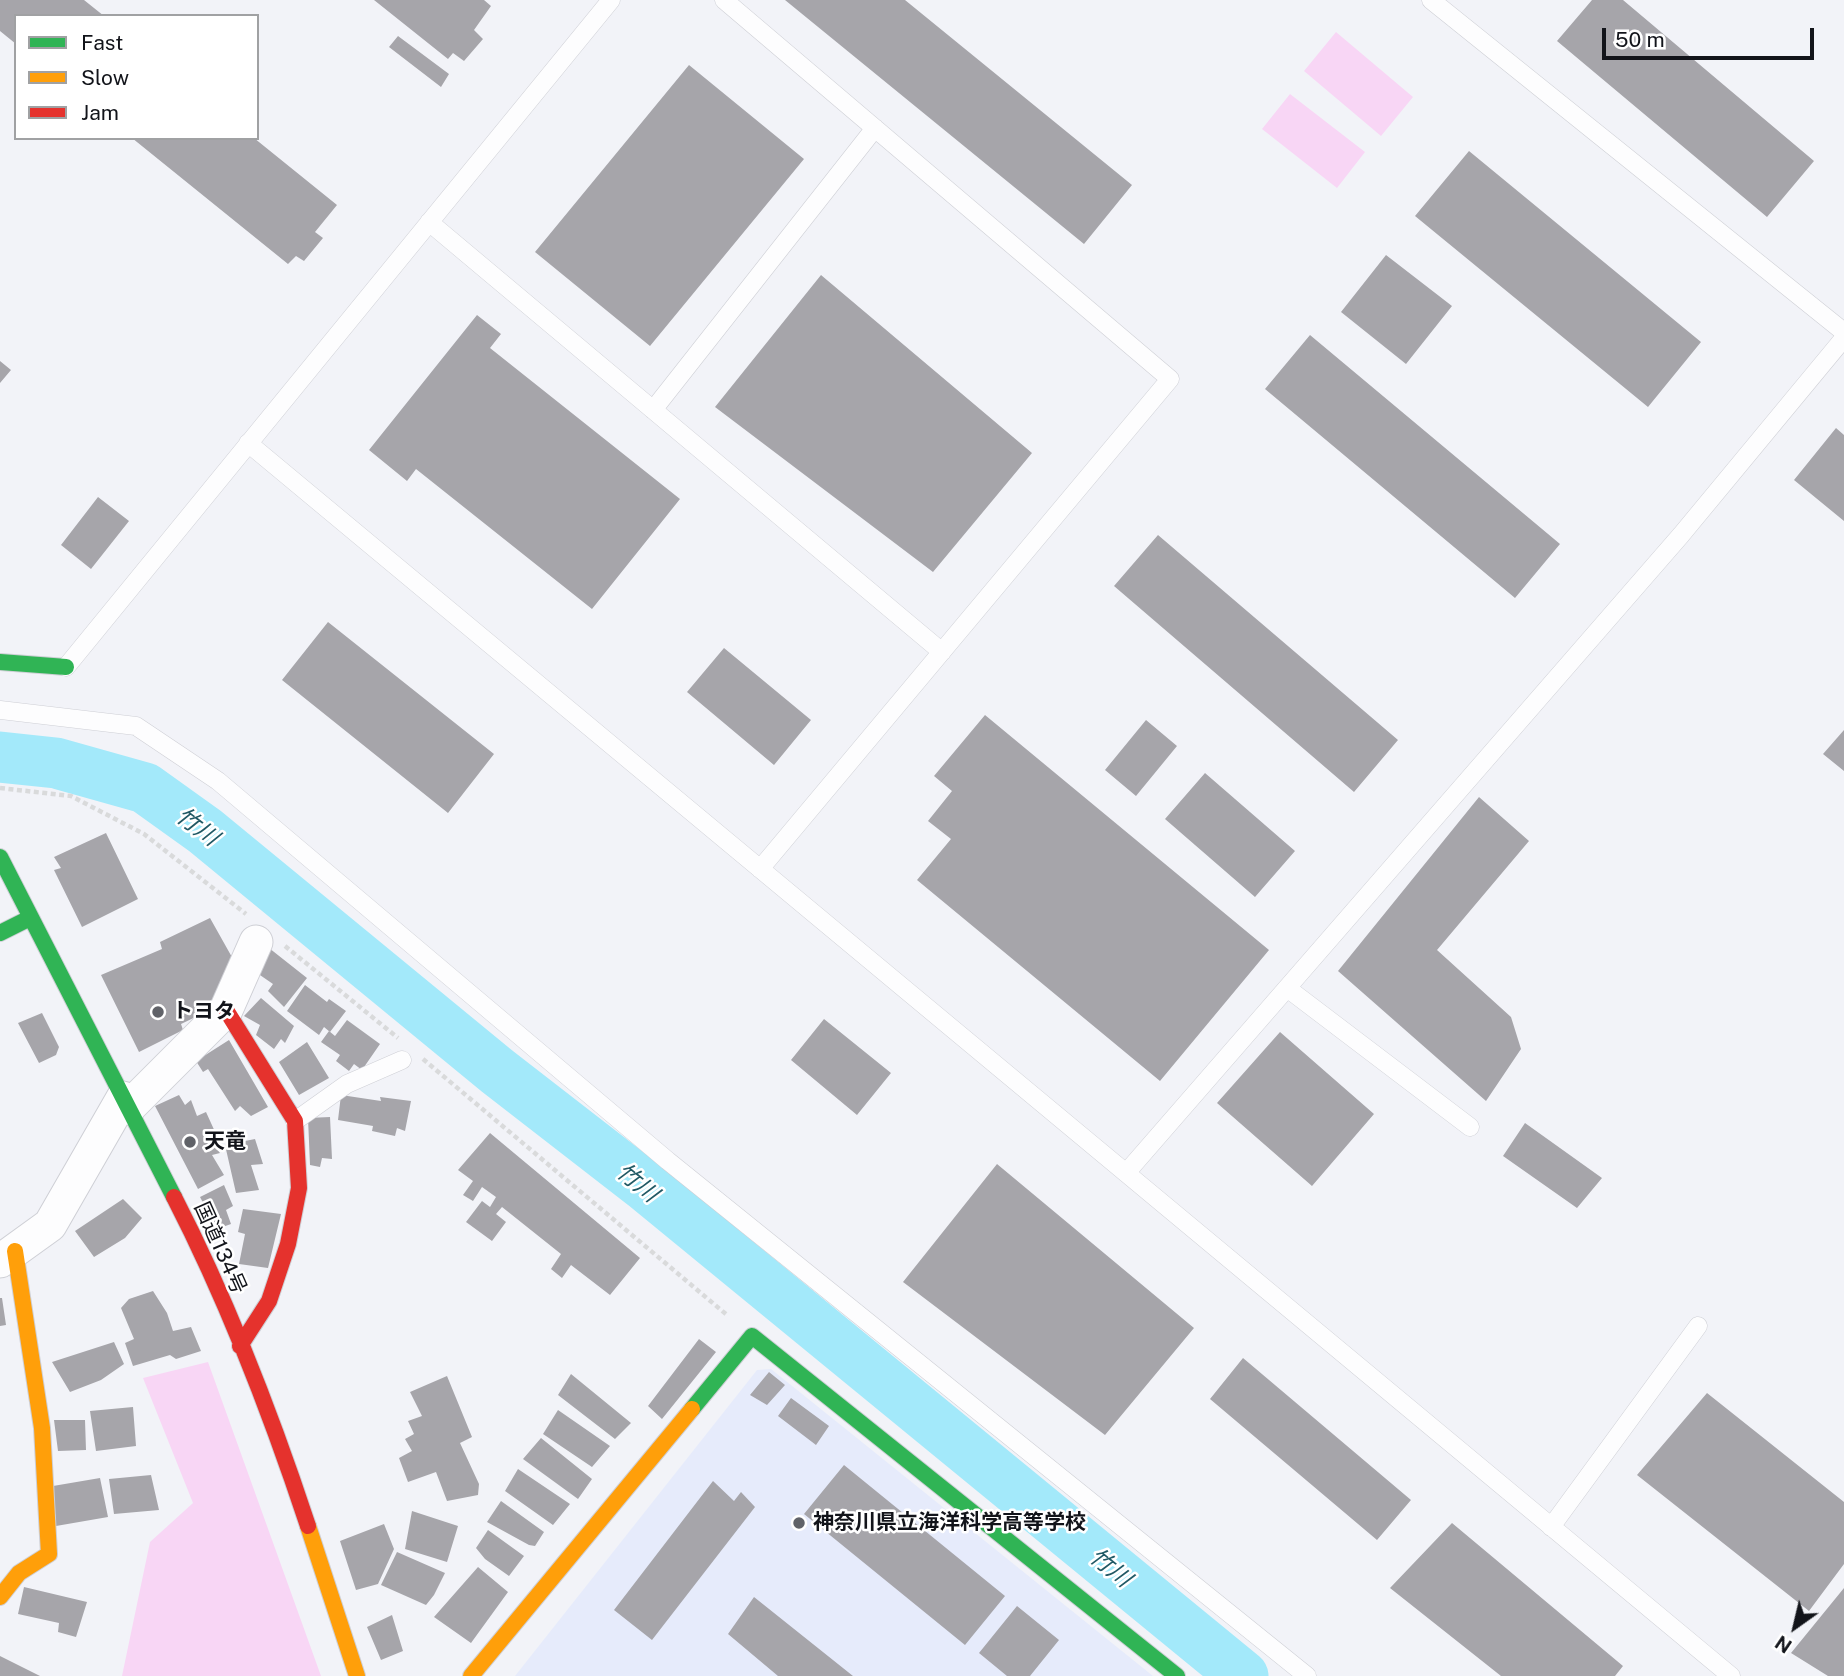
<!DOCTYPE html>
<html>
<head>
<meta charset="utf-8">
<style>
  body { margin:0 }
  #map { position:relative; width:1844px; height:1676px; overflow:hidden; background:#f2f3f8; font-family:"Public Sans",sans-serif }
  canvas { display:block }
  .legend { position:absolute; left:14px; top:14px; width:245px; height:126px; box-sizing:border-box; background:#fff; border:2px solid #a0a1a3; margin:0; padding:9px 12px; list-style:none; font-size:21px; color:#12141a }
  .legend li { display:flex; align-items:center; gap:14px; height:35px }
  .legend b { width:35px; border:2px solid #a0a1a3 }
  .north { position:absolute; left:1760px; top:1592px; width:70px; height:70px; -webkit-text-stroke:5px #fff; paint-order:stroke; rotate:214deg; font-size:19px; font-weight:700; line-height:28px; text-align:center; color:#12141a }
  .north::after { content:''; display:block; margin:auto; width:24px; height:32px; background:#12141a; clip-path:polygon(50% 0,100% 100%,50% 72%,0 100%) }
  .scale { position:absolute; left:1602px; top:28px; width:212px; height:32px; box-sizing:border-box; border:4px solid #12141a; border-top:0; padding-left:9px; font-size:21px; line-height:24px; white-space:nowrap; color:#12141a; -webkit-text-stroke:5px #fff; paint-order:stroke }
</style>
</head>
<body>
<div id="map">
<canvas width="1844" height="1676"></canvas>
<ul class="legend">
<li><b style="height:9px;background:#30b455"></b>Fast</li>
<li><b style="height:9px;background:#ff9f0a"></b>Slow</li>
<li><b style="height:9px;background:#e5322d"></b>Jam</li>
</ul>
<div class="north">N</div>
<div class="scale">50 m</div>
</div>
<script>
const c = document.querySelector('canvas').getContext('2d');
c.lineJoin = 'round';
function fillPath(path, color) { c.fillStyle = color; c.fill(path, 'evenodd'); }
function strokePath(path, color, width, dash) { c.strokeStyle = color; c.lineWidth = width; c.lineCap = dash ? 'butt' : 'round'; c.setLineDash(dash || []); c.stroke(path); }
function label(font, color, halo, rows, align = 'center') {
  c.font = font + ' "Public Sans","Noto Sans JP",sans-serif'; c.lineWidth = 5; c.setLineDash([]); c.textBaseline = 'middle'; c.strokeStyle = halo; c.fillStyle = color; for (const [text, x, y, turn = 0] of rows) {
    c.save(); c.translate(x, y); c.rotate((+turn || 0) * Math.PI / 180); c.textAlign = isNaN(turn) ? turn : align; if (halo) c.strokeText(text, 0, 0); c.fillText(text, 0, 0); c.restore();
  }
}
const built = new Path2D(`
  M771,1369l382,307h-638l242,-306z`);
const green = new Path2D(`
  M1336,32l77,65 -32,39 -77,-65z
  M1290,94l75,58 -28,36 -75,-59z
  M208,1362l113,314h-199l28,-134 43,-39 -50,-125z`);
const river = new Path2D(`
  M0,757l56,6 89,25 60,43 292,240 147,114 599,491`);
const building = new Path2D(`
  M0,0h84l20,16h-88v28l-16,-13z
  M374,0h110l7,6 -17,24 9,9 -19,22 -11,-8 -5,6z
  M785,0h120l227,185 -48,59z
  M1592,0h31l191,161 -47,56 -210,-176z
  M398,36l51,38 -8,13 -52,-40z
  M689,65l115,94 -154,187 -115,-94z
  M132,138h122l83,67 -22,27 8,6 -19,23 -8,-5 -8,8z
  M1469,151l232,191 -53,65 -233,-191z
  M1386,255l66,51 -46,58 -65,-52z
  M821,275l211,178 -99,119 -218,-165z
  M477,315l24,19 -11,14 190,151 -88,110 -176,-140 -9,12 -38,-31z
  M1310,335l250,209 -45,54 -250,-209z
  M0,361l11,9 -11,13z
  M1836,428l8,7v86l-50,-41z
  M98,497l31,24 -38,48 -30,-24z
  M1158,535l240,205 -44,52 -240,-206z
  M328,622l166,132 -46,59 -166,-133z
  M724,648l87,72 -37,45 -87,-73z
  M985,715l284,235 -109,131 -243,-201 34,-41 -23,-18 24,-30 -18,-15z
  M1146,720l31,26 -41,50 -31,-26z
  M1844,730v41l-21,-17z
  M1205,773l90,78 -40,46 -90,-78z
  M1479,797l50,44 -92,109 74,67 10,32 -35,52 -148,-130z
  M106,833l32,66 -56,28 -28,-57 7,-2 -7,-11z
  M210,918l23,41 -27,53 -25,12 2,6 -44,22 -38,-77 61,-26 -2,-7z
  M269,948l38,30 -23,29 -16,-16 5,-7 -16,-11z
  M305,985l22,17 2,-3 17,12 -16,21 -6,-5 -5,8 -32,-24z
  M261,998l33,28 -9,17 -4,-4 -7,10 -18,-14 4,-10 -16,-9z
  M42,1013l17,34 -3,8 -17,8 -21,-40z
  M824,1019l67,54 -34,42 -66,-55z
  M347,1020l33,24 -18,26 -8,-6 -5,7 -13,-10 4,-6 -19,-13 8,-11 6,5z
  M1280,1032l94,82 -62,72 -95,-83z
  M229,1040l39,67 -17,9 -11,-10 -5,5 -27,-42 -5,3 -7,-11z
  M307,1042l22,36 -30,17 -20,-33z
  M179,1095l6,10 6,-5 6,16 9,-4 10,22 -7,6 11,13 -8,2 12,20 -26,14 -43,-83z
  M341,1095l40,6 -1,-4 31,4 -6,30 -8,-3 -2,8 -23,-5 1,-5 -35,-6z
  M330,1117l2,42 -10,-1 -2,9 -10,-2 -2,-47z
  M1525,1123l77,55 -25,30 -74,-52z
  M490,1133l150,125 -30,37 -39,-30 -9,13 -11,-9 10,-15 -59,-47 -6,7 10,8 -14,19 -26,-19 16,-21 8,6 6,-10 -14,-10 -9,14 -10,-6 10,-14 -15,-11z
  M255,1139l8,25 -12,1 8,25 -23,3 -11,-48z
  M997,1164l197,164 -89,107 -202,-153z
  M224,1185l9,21 -7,4 5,14 -14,5 -17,-32z
  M123,1199l19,19 -17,20 -31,19 -19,-26z
  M243,1209l38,5 -13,54 -29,-4 6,-30 -7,-2z
  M153,1291l14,22 6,18 18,-4 10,24 -25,8 -6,-4 -37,11 -8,-23 9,-4 -13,-31 8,-9z
  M0,1298h2l4,27 -6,1z
  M699,1339l17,13 -54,67 -14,-13z
  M114,1342l10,22 -23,16 -31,12 -18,-30z
  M1243,1358l168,142 -34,40 -167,-141z
  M769,1372l16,13 -18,20 -17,-10z
  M571,1374l60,49 -16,16 -57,-44z
  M447,1376l25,61 -12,6 19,41 -1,11 -31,6 -11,-29 -28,10 -9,-24 13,-7 -7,-12 9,-5 -6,-13 14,-5 -12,-24z
  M1707,1393l137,109v62l-35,47 -172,-136z
  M791,1398l38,28 -13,19 -38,-29z
  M133,1407l3,39 -40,5 -6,-40z
  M558,1410l52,36 -18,21 -49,-33z
  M54,1420h31l1,30 -28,1z
  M541,1438l51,41 -14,20 -55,-40z
  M844,1465l161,131 -40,49 -161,-131z
  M518,1469l52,35 -17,21 -48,-34z
  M151,1475l8,35 -45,4 -5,-35z
  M100,1478l8,39 -52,9 -3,-40z
  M713,1481l21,20 7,-9 14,15 -103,133 -38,-30z
  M501,1501l43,31 -9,14 -6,-1 -42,-23z
  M412,1511l46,15 -11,36 -42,-13z
  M1452,1523l171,143 -8,10h-114l-111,-88z
  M384,1524l10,25 -16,35 -22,6 -16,-49z
  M488,1530l36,26 -15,20 -24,-17 -9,-11z
  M397,1552l48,21 -11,22 -8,10 -45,-20z
  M478,1567l30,25 -37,51 -37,-26z
  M24,1587l63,15 -11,35 -18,-5 1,-9 -41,-9z
  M1844,1588v88h-16l-37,-23z
  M754,1597l99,79h-75l-50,-42z
  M1017,1606l42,34 -29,36h-23l-28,-23z
  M392,1615l11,36 -22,9 -14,-33z
  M0,1656l40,20h-40z`);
const path = new Path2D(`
  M0,788l71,8 73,38 102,80
  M285,946l113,92
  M423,1059l304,256`);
const lane = new Path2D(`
  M724,0l446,379 -410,490
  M1431,0l413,332
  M429,222l513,430
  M653,410l222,-282
  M248,443l1483,1233
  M66,667l545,-667
  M0,710l136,16 82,55 450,380 639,515
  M1287,988l183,139
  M295,1121l52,-37 55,-24
  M1126,1173l555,-638 163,-197
  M1551,1527l147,-201`);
const street = new Path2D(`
  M128,1108l98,-98 30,-68
  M0,1261l50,-36 73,-127`);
const fast = new Path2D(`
  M0,662l66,5
  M0,857l174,340
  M0,933l30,-15
  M692,1409l60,-73 425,340`);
const slow = new Path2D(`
  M308,1526l49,150
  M0,1597l19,-24 30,-19 -7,-126 -27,-177
  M471,1676l221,-267`);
const jam = new Path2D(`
  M226,1010l69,111 4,67 -11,56 -19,57 -29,45
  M174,1197c54,105 97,217 134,329`);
const markers = [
  [158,1012,7,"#606268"],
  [190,1142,7,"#606268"],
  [799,1523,7,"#606268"]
];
const poiNames = [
  ["トヨタ",172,1012],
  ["天竜",204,1142],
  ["神奈川県立海洋科学高等学校",813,1523]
];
const streetNames = [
  ["国道134号",220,1248,66]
];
const waterNames = [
  ["竹川",197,827,37],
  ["竹川",637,1183,39],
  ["竹川",1110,1568,39]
];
fillPath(built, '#e6ebfb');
fillPath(green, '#f8d6f5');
strokePath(river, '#a3e9fa', 51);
fillPath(building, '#a6a5aa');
strokePath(lane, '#cecfd5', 19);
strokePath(street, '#cecfd5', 35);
strokePath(fast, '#cecfd5', 18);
strokePath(slow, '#cecfd5', 18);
strokePath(jam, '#cecfd5', 18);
strokePath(path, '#d9dadb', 4.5, [5, 3.5]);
strokePath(lane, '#fdfdfe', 18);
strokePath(street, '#fdfdfe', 33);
strokePath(fast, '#30b455', 16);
strokePath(slow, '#ff9f0a', 16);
strokePath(jam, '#e5322d', 16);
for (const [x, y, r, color] of markers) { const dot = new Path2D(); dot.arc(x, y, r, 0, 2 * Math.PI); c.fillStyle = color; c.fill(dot); strokePath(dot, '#fff', 2.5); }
label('bold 21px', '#12141a', '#fff', poiNames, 'left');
label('21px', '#12141a', '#fff', streetNames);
label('italic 23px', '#205965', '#fff', waterNames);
</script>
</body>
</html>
